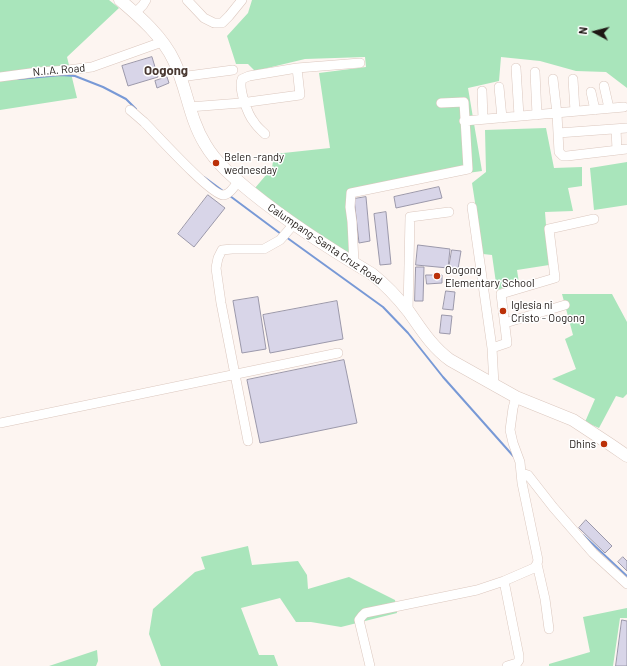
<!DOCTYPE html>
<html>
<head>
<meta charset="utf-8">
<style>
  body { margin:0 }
  #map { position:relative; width:627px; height:666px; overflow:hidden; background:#fdf5f1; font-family:Barlow,sans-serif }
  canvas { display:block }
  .north { position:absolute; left:575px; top:12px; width:40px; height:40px; -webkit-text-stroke:3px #fff; paint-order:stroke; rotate:277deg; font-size:11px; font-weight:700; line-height:16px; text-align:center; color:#1e1714 }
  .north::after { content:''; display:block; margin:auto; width:14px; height:18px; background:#1e1714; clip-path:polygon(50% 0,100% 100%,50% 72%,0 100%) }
</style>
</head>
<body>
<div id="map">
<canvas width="627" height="666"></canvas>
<div class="north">N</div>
</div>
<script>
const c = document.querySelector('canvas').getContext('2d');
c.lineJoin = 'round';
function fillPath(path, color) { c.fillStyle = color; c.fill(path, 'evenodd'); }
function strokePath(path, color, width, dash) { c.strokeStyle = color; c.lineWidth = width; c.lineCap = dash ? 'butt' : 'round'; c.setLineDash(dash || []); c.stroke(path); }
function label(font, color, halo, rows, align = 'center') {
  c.font = font + ' Barlow,sans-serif'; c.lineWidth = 3; c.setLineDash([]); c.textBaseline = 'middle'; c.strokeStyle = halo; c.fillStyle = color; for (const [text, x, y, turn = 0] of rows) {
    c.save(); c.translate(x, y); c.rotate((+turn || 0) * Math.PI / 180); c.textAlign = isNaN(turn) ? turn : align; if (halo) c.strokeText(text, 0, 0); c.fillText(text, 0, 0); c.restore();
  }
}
const green = new Path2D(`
  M0,0h109l10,8 -52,49 10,41 -77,12z
  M252,0h375v88l-21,-16 -30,-1 -36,-10 -39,-4 -2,24 -31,7 14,83 -135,19 2,64 -53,-35 -41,-31 17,-20 2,-14 56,-6 -11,-75 47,-6 -1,-10 -60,2 -50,12 -7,-7h-12l-9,-28 21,-23z
  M546,128l8,40 28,-1v19l-14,2 5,23 -28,1 4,53 -32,5 2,13 -22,7 -5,-35 -9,-1 -11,-71 14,-11 -1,-42z
  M627,162v43l-33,5 -4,-42z
  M562,294h50l15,28v72l-4,4 -7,-2 -17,32 -14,-6 10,-23 -43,-20 24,-10 -11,-30 8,-4z
  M248,546l4,19 46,-4 9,14 1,14 41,-12 46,23 2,13 -56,14 -30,-5h-15l-16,-24 -39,10 18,47h15l4,11h-117l-12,-32 4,-25 42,-37 10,-3 -4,-12z
  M627,608v10h-7l-7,48h-64v-2l41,-12 -7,-35z
  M97,650l1,11 -2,5h-47z`);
const stream = new Path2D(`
  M18,79l43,-4 14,1 28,11 23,12 10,10
  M204,177l19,14
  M230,196l51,38
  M286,237l97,70 25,26 35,44 72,81
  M583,535l44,41`);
const building = new Path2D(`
  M152,57l6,20 -30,9 -6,-20z
  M167,77l2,6 -12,5 -2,-7z
  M439,187l3,11 -46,10 -2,-11z
  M208,195l17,13 -31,39 -16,-13z
  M366,197l4,44 -11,2 -5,-44z
  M386,212l5,52 -11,1 -6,-51z
  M418,245l32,4 -2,19 -32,-3z
  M452,250l9,1 -3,18 -9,-1z
  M416,267h8l-1,34h-8z
  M426,275h16v8l-15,1z
  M446,291l9,1 -2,18 -10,-1z
  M258,297l8,52 -24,4 -9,-52z
  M337,301l6,38 -73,14 -7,-38z
  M442,315l10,1 -2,18 -10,-1z
  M344,360l13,63 -97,20 -13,-63z
  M586,520l26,26 -7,7 -26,-25z
  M623,557l4,4v10l-9,-9z
  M622,620l5,1v45h-11z`);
const minor = new Path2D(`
  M187,0l17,18 10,5h8l7,-7 13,-16
  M135,13l8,-8 3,-5
  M516,68l3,48
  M535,72l2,43
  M0,77l38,-5 30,-2 24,-3 70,-25
  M180,77l53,-7
  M553,79l4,35 2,38 4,4h4l60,-7
  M573,79l2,32
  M604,86l5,22
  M499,87l3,31
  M482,91l1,28
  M591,92l4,18
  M189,107l52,-4 59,-8 -3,-27
  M130,110c5,4 9,8 14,12 11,11 67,73 79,73 6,0 12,-9 15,-14
  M464,121l160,-14
  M616,129l1,21
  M558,133l69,-5
  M265,134c-4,-4 -8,-7 -11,-12 -6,-7 -16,-33 -12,-43l7,-3 48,-8 63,-5
  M472,207l20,141 2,37
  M354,263l-2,-41 -2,-15 1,-14 117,-24 -4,-67 -23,1
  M408,311l2,-94 39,-5
  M505,323l60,-18
  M492,348l15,-5 -6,-49 54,-16 -6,-49 45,-10
  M516,397l-3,11 -3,22 3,13 7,19 1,11
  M0,423l338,-70
  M248,441l-27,-138 -5,-35 2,-10 4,-8 10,-1h32l16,-9 14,-16
  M537,564l8,35 4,30
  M504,581l15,75v4l-2,3 -10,3
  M370,666l-11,-46 3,-4 3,-3 112,-23 27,-9 30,-13 3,-4 1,-4 -16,-77 -1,-10 7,2 25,32 40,46 34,31`);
const major = new Path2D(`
  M120,0c20,17 43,37 54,61 13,27 15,57 31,83 11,19 29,34 46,48 38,31 79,57 121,82 14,11 26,24 37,38 12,17 23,35 41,48l66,37 57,23 38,25 16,11`);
const markers = [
  [216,163,4,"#bb3109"],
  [437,276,4,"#bb3109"],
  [503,311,4,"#bb3109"],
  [604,444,4,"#bb3109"]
];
const streetNames = [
  ["N.I.A. Road",59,70,-5],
  ["Calumpang-Santa Cruz Road",325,244,34]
];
const poiNames = [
  ["Belen -randy",224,157],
  ["wednesday",224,170],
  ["Oogong",445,270],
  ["Elementary School",445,283],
  ["Iglesia ni",511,305],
  ["Cristo - Oogong",511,318],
  ["Dhins",596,444,"right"]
];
const quarterNames = [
  ["Oogong",166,71]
];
fillPath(green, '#a9e5bb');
strokePath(stream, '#7899d6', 2);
fillPath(building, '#d8d5e8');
strokePath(building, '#9b98aa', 1);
strokePath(minor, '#dbc7be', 10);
strokePath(major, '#dbc7be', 13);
strokePath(minor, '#fff', 9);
strokePath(major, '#fff', 12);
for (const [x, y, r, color] of markers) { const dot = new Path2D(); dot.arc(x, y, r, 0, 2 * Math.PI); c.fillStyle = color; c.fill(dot); strokePath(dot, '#fff', 1.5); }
label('11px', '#1e1714', '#fff', streetNames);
label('11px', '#1e1714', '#fff', poiNames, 'left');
label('bold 13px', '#483831', '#fff', quarterNames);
</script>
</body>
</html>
